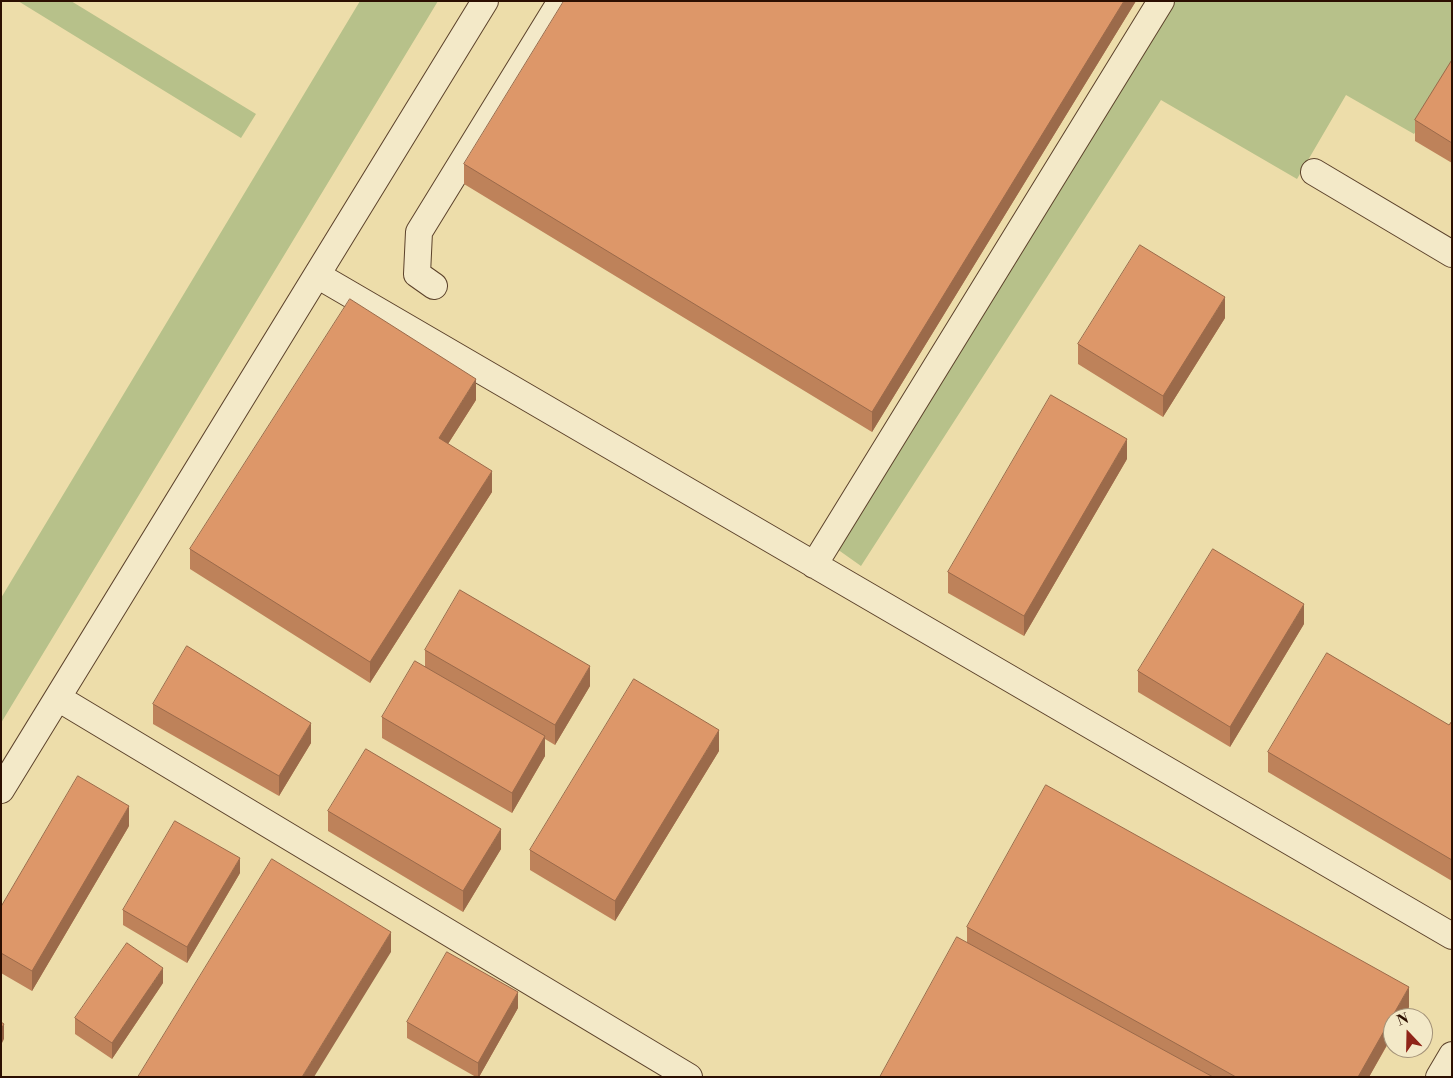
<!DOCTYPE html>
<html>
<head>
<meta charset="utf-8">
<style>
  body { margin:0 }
  #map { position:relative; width:1453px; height:1078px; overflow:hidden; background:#edddaa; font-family:"Libre Bodoni",serif }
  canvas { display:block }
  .frame { position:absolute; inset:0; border:2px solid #2c0f01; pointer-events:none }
  .north { position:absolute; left:1383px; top:1008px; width:50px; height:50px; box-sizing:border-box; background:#f3e9c8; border:1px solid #a39278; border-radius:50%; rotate:339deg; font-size:14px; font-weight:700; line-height:20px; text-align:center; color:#2c0f01 }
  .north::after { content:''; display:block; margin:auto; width:18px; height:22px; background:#8f2418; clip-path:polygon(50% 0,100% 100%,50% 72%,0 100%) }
</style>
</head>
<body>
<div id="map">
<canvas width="1453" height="1078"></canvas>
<div class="frame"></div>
<div class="north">N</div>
</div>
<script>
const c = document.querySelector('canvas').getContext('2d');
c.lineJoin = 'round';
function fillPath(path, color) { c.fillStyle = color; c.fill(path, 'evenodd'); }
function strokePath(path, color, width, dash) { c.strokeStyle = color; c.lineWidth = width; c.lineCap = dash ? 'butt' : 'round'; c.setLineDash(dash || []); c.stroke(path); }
const green = new Path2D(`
  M18,1h53l185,113 -15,24z
  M360,1h78l-437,722v-125z
  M1173,1h279v74l-38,59 -68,-39 -49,84 -136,-79 -300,466 -24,-17z`);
const minor = new Path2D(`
  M1314,172l138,82
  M317,275l1135,661
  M434,286l-17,-12 2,-42 142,-231
  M814,565l347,-564
  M58,698l631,379
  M1,790l484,-789
  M1439,1077l13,-22`);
const wall = new Path2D(`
  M1136,1l-264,431 -408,-248v-20z
  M1452,60v103l-37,-22v-21z
  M1225,318l-62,99 -85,-53v-20z
  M476,400l-28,44 44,48 -122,191 -180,-114v-20z
  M1127,459l-103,177 -76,-43v-21z
  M1304,624l-74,123 -92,-55v-21z
  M425,650l165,36 -35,59 -10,-6v17l-33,57 -130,-75v-21l43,-50z
  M153,704l158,39 -32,53 -126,-72z
  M1452,721v160l-184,-109v-20l181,-27z
  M719,751l-104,170 -85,-51v-20z
  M328,811l173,38 -38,63 -135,-81z
  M129,826l-97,165 -31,-18v-66z
  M240,873l-53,90 -64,-38v-15z
  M967,927l442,80 -40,70h-489l87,-135z
  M163,983l-51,76 -37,-25v-16z
  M518,1008l-39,69h-3l-69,-39v-16z`);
const shadedWall = new Path2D(`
  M1124,1h12l-264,431v-20z
  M1225,297v21l-62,99v-21z
  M476,379v21l-37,58v-20z
  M1127,439v20l-103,177v-20z
  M492,471v21l-122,191v-21z
  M1304,604v20l-74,123v-20z
  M590,666v20l-35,59v-20z
  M311,723v20l-32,53v-20z
  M719,730v21l-104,170v-20z
  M545,736v20l-33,57v-20z
  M129,806v20l-97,165v-20z
  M501,829v20l-38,63v-21z
  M240,858v15l-53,90v-16z
  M391,932v20l-77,125h-12z
  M163,968v15l-51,76v-16z
  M1409,987v20l-7,11h-9v16l-24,43h-11z
  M518,992v16l-39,69h-1v-14z
  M4,1024v15l-3,6v-16z`);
const building = new Path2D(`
  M564,1h560l-252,411 -408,-248z
  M1452,60v83l-37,-23z
  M1140,245l85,52 -62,99 -85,-52z
  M350,299l126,80 -37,59 53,33 -122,191 -180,-113z
  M1051,395l76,44 -103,177 -76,-44z
  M1213,549l91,55 -74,123 -92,-56z
  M460,590l130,76 -35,59 -130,-75z
  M187,646l124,77 -32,53 -126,-72z
  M1327,653l122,72 3,-4v139l-184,-108z
  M415,661l130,75 -33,57 -130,-76z
  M634,679l85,51 -104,171 -85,-51z
  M366,749l135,80 -38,62 -135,-80z
  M78,776l51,30 -97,165 -31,-18v-46z
  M1046,785l363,202 -51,90h-122l-269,-150z
  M175,821l65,37 -53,89 -64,-37z
  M272,859l119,73 -89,145h-164z
  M957,937l256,140h-333z
  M127,943l36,25 -51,75 -37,-25z
  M447,952l71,40 -40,71 -71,-41z
  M1,1022l3,2 -3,5z`);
fillPath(green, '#b7c18a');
strokePath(minor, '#5c422b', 28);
strokePath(minor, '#f3e9c8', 26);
fillPath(wall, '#be825a');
fillPath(shadedWall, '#9b6a4a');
fillPath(building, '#dd9769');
strokePath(building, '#9b6a4a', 1);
</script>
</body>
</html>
